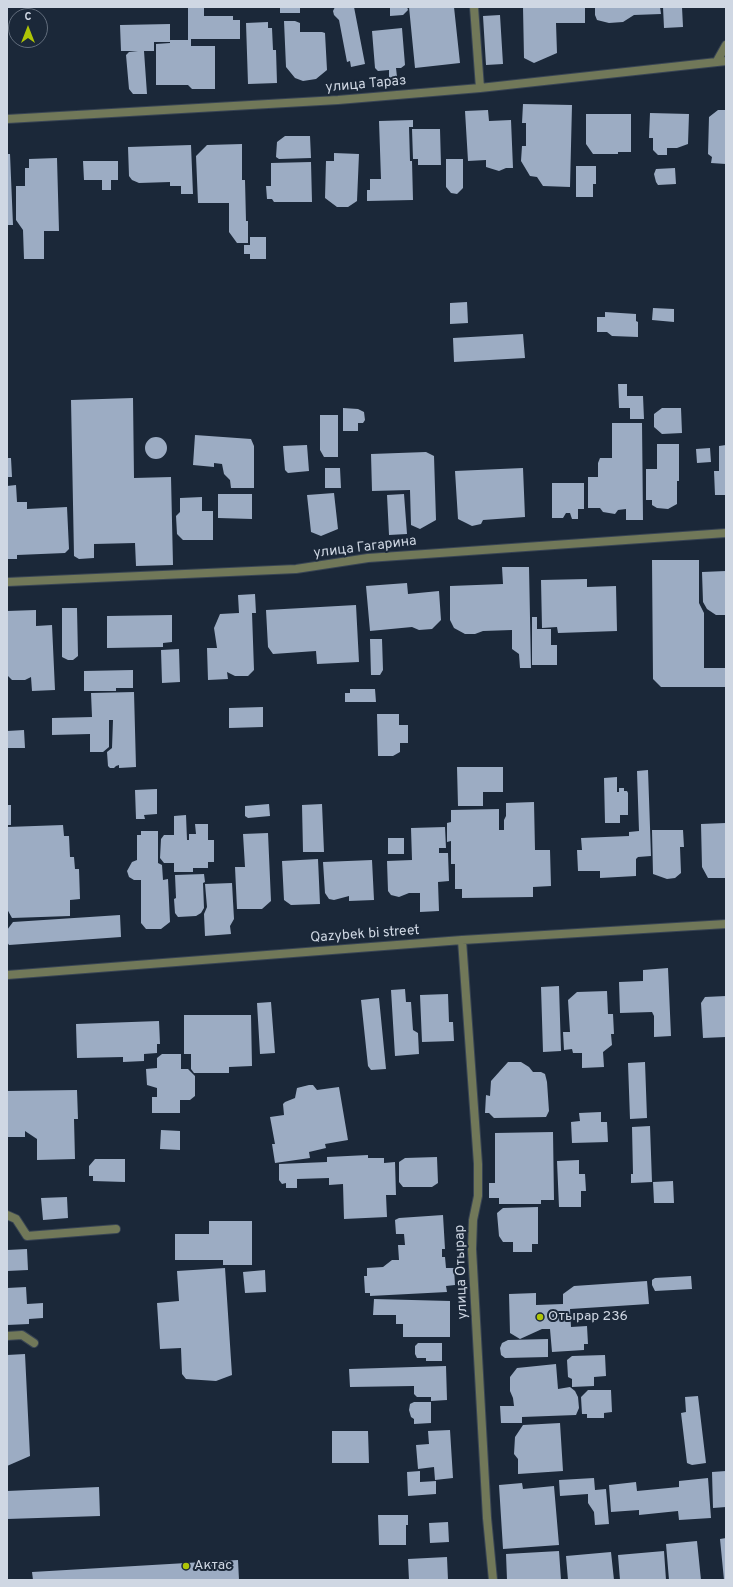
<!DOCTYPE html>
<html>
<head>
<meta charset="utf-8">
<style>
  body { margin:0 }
  #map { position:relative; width:733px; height:1587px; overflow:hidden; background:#1b2839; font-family:Overpass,sans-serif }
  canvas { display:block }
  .frame { position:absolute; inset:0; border:8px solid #cfd7e3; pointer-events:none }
  .north { position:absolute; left:8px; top:8px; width:40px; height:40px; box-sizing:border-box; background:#1b2839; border:1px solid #636e7d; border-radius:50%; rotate:0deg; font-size:11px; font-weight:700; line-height:16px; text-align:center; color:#cfd7e3 }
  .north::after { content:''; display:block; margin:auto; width:14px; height:18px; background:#afc506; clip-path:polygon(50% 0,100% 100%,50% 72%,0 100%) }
</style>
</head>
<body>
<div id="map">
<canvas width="733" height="1587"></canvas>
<div class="frame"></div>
<div class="north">С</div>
</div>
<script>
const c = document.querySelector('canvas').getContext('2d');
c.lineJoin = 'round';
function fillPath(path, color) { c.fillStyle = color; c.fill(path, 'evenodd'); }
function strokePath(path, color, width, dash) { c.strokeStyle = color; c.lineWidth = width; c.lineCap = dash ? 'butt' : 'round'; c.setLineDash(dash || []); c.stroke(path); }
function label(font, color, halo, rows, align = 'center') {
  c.font = font + ' Overpass,sans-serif'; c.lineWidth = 4; c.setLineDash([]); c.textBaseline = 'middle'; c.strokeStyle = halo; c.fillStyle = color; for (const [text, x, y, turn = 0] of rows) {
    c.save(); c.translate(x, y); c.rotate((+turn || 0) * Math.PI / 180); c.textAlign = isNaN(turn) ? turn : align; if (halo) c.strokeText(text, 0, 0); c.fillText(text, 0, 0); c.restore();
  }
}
const building = new Path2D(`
  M188,7h16v9h29v4h7v19h-49v7h24v43h-23l-4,-4h-32v-41l14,-1v2v-5h18z
  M280,7h20v6h-20z
  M335,7h19l11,57 -14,3 -1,-6 -3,1 -8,-42 -5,-5 -1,-4z
  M390,7h17l1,3 -5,5 -13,1z
  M409,7h45l6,56 -45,5z
  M523,7h62v16h-29l1,30 -23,10 -10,-5z
  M595,7h65l1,7 -27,1 -11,7 -14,1 -12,-3 -2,-5z
  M663,7h19l1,20 -19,1z
  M500,15l3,49 -17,1 -3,-49z
  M284,21h11l5,2v9h22l3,1 2,37 -11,9 -13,2 -8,-3 -9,-11z
  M268,22v6h4l1,22h3l1,33 -29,1 -2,-61z
  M170,24v18h-16v9h-10l3,43h-14l-4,-5 -3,-34 3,-3 9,-1h-17l-1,-26z
  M402,28l3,37 -4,3h-5l1,9 -8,1v-8l-11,1 -3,-3 -3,-37z
  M523,104l49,1 -2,82 -27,-1 -6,-9 -7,-1 -9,-15 1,-15h4v-23h-4z
  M488,110l1,11 22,-1 2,48h-7l-7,3 -13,-4v-7l-18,1 -3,-50z
  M718,110h8v54l-15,-1 1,-6 -4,-3 1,-37z
  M650,113l39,1 -1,30 -11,4h-10v7h-9l-5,-5v-12h-4z
  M586,114h45v38h-13v2h-25l-7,-10z
  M413,120v7h-4l1,34h2l1,39 -46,1v-11h3v-11h11l-2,-58z
  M412,129h28l1,36h-23v-6h-5z
  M285,136h25l1,22 -32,1 -3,-2 1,-15z
  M242,144v36h3l1,41h2v22h-11l-8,-11v-29h-31l-2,-47 11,-11z
  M191,145l2,49h-12v-8h-11v-4l-31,1 -7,-3 -3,-4 -1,-29z
  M334,153l25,1 -2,47 -9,6h-11l-12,-9 1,-37h8z
  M7,154h3l3,71h-6z
  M57,158l2,73h-15v28h-20l-1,-29 -7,-10v-34h9v-18h4v-9z
  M446,159h17v29l-6,6 -6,-1 -5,-6z
  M83,161h35v19h-7v10h-9v-10h-18z
  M311,162l1,40h-38l-2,-3h-5l-1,-13h5v-23z
  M576,166h20v18h-3v13h-17z
  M675,168l1,16 -18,1 -2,-3 -2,-8 2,-5z
  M250,237h16v22h-16v-5h-6v-9h6z
  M467,302l1,21 -18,1v-21z
  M653,308l21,1v13l-22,-2z
  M605,312l31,2v7l2,1v15l-26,-1 -5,-4h-10v-15h8z
  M523,334l2,24 -71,4 -1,-24z
  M618,384h9v12h16l1,23h-14v-11h-11z
  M133,398l1,80 37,-1 2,88 -37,1 -1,-23 -41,1v14l-15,1 -5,-3 -3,-156z
  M343,408l15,1 6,3 1,8 -2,3h-5v8h-15z
  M662,408h19l1,25 -20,1 -8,-7v-13z
  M320,415h18v42h-14l-4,-7z
  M612,423h30l1,97h-17v-11l-8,1 -3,4 -12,-2 -3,-4h-12v-31h10v-14l2,-5h12z
  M195,435l56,4 3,7v42h-23l-1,-8 -6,-6 -2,-10 -8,-1v4l-21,-2z
  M145 448a11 11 0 1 1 22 0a11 11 0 1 1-22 0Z
  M657,444h22v37h-2v23l-9,5 -11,-1 -5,-3v-5h-6v-31h11z
  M307,445l2,26 -21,2 -3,-3 -2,-24z
  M726,445v50h-11l-1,-24h5v-25z
  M710,448l1,14 -14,1 -1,-14z
  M426,452l8,4 2,64 -16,9 -9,-4 -1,-35 -38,1 -1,-37z
  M7,458h4l1,19h-5z
  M325,468h15l1,20h-16z
  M523,468l2,49 -42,3 -2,4 -9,2 -14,-7 -3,-48z
  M552,483h32v26h-6v10h-6l-2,-6h-4l-3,5h-11z
  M16,485l1,17h10v7l40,-2 2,42 -4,4 -48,2v4h-10v-73z
  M334,493l4,36 -17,7 -10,-4 -4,-37z
  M218,494h34v25l-34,-1z
  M404,494l3,40 -18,1 -2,-40z
  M202,497v14h11v29h-30l-6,-6 -1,-18 4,-4v-14z
  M652,560h47v43l5,10v55h22v19h-65l-8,-8z
  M502,567h27l2,101h-11l-1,-14 -7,-5v-19l-29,1 -8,3h-10l-11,-6 -4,-8v-34l53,-2z
  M726,571v44h-10l-9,-6 -4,-7 -1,-30z
  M587,579v8l29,-1 1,45 -59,2 -1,-6 -15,1 -1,-48z
  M407,583l1,11 31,-3 2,29 -9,9 -13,1 -7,-3 -42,4 -4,-45z
  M255,594l1,19h-4l2,57 -6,6h-13l-8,-4 1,7 -20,1 -1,-32h10l-3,-20 6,-14 19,-1 -1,-18z
  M356,605l3,57 -42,2 -1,-13 -43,3 -5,-7 -2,-37z
  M62,608h15l1,48 -5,4h-5l-6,-3z
  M36,610v16l16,-1 3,65 -23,1 -1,-14 -6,3h-13l-4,-4 -1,-65z
  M172,615v27l-9,1v4l-56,1v-32z
  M532,617h5v12h14v16h6v20h-25z
  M370,639h12l1,31 -3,5h-9z
  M179,649l1,33 -18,1 -1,-33z
  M133,670v18h-17v3h-32v-20z
  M350,689h25l1,13h-31v-9h5z
  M134,692l2,75 -17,1v-3l-3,1 -2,2h-4l-2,-2 -1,-14 5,-4 1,-28h-4v27l-6,5h-13v-18l-38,1v-17l40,-1 -1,-24z
  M263,707v20l-34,1v-20z
  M377,714h22v11h9v18h-8v9l-7,4h-15z
  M24,730l1,18h-18v-17z
  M457,767h46v25h-20v14h-25z
  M648,770l3,86 -13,1 -2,2v17l-36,2v-7h-22l-1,-21h5l-1,-12 48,-2v-4l10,-1 -2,-60z
  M617,777v15h2v-4h5v3h3l1,2v22h-8v8h-15l-1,-45z
  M157,789v25l-13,1 1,4h-9l-1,-29z
  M534,802l1,48h15l1,36 -18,1v10l-71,1v-9h-7v-25h-4v-23l-4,1v-19l4,-1v-12l48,-1v21h5v-10l2,-4v-13z
  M269,804l1,12 -22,2 -3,-2v-10z
  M322,804l2,48h-21l-1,-47z
  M7,805h4v20h-4z
  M186,815l1,25h2v-6h7l-1,-10h13v16h6v22h-6v6h-15v4h-19v-9h-10l-4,-5 1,-19 3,-4h10v-19z
  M726,823v55h-18l-6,-11 -1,-43z
  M63,825l1,11h5l1,21h4l1,12h4l1,30 -10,1v16l-58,2 -5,-9v-82z
  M445,827l1,21h-7v5h9l1,28 -11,1 1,29 -19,1v-19h-11l-10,4 -8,-2 -3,-4 -1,-30 25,-1 -1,-32z
  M652,830h31l1,17h-4l1,26 -6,5 -8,1 -14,-5z
  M141,831h17v32l4,2 1,15 5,-1 2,43 -9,7h-15l-5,-6v-43h-7l-5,-3 -2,-6 5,-9 5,-2v-25h4z
  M268,833l3,68 -9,8h-25l-2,-42h10l-2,-33z
  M388,838h16v16h-16z
  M318,859l2,45 -29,1 -7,-5 -2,-39z
  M372,860l2,40 -25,1v-5l-15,4 -5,-1 -4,-6 -2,-31z
  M204,874l1,8 -2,1 1,25 -3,5 -5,3 -18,1 -3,-4 -1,-14 2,-1 -1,-23z
  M232,883l2,36 -4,7 1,8 -26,2 -1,-22 3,-7 -2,-23z
  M120,915l1,22 -112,8 -2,-3v-12l6,-8z
  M668,968l3,68 -17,1v-21l-2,-4 -32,1 -1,-31 24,-1v-11z
  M559,986l2,65 -18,1 -2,-65z
  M405,989l1,13h5l2,28 5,3 1,21 -24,2 -4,-66z
  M607,991l1,23h5l1,20h-3l1,11 -9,7 1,15 -22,1v-15h-9l-1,-4 -8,1 -1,-18h7l-2,-32 9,-8z
  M448,994l1,28h4l1,19 -32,1 -2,-47z
  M726,996v41l-23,1 -2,-35 4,-6z
  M379,998l7,71 -15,1 -3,-4 -7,-66z
  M271,1002l4,51 -15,1 -3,-51z
  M184,1015h67l1,51 -23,1v6h-35l-3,-4v-15h-7z
  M159,1021l1,23h-3v9l-13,1v7l-21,1v-5l-46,1 -1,-34z
  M162,1054h19v15h7l7,7v20l-5,4h-10v13h-28v-16h5v-9l-10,-3 -1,-16 11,-1v-10z
  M508,1062h13l8,5 4,5h8l4,2 2,8 2,29 -3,6 -52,1 -5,-5h-4l1,-18 4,1 1,-15z
  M645,1062l2,56 -17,1 -2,-56z
  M309,1085h4l4,5 22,-3 9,53 -23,4 1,4 -17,4 1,6 -35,5 -3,-19h3l-5,-27 14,-2 -1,-11 2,-2 10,-4 2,-10z
  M77,1090l1,29h-4l1,40 -38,1v-21l-12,-8v6h-18v-46z
  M601,1112v10h6l1,20 -36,1 -1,-21 9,-1 -1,-8z
  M650,1126l2,56 -21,1v-9h2l-1,-47z
  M161,1130l19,1v19l-20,-1z
  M553,1132l1,68h-13v4h-42v-6h-10v-15h6v-50z
  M368,1155v3h16v5l11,-1 1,33h-10l1,22 -43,2 -1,-35 -14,1v-7l-32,1v9h-11v-5l-4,1 -3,-4v-16l48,-2v-5z
  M437,1157l1,26 -6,4h-29l-4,-5v-20l6,-4z
  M95,1159h30v23l-32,-1v-5h-4v-10z
  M579,1160v14h6l1,17h-5v16h-22l-2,-46z
  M673,1181l1,22h-20l-1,-21z
  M67,1197l1,21 -25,2 -2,-22z
  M538,1207v37h-6v8h-19v-10h-10l-4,-6 -2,-23 6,-5z
  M443,1215l2,34h-3v8h3l1,11h8l1,17 -9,1 1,6 -77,4v-3h-5l-1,-17h3v-8l16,-1 9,-7h7l-1,-15h7l-1,-11h-8l-1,-14 4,-2z
  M209,1221h43v44h-29v-5h-48v-26h34z
  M27,1249l1,21 -21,1v-21z
  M225,1268l7,107 -16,6 -30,-2 -4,-5 -1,-26 -21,1 -3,-46 22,-2 -2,-30z
  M265,1270l1,22 -21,1 -2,-21z
  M691,1276l1,13 -37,2 -3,-6v-5l3,-2z
  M647,1281l2,23 -79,5 1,18 16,-1 1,18h-4v6l-32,2 -2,-23h-8l-22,10 -10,-6 -1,-39 27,-1v12l27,-1v-10l11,-8z
  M26,1287l1,17 16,-1v15l-14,1v5l-22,1v-37z
  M374,1299l76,2v36h-47v-13h-7v-9h-23z
  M548,1339v18l-43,1 -4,-3 -1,-7 2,-5 6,-3z
  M418,1343h24v18h-16v-3h-9l-2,-4v-8z
  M25,1354l5,102 -23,10v-111z
  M605,1355l1,21 -12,1v9l-22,1v-8l-4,-2 -1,-17 5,-4z
  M556,1364l2,25 12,-2 5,4 3,6 1,11 -3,7 -54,2v6h-21l-1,-17h14l-1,-8 -3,-7v-14l7,-9z
  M446,1366l1,34 -16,1v-4h-14l-3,-3v-8l-64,1 -1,-18z
  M588,1390h23l1,22 -8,1v5h-17v-4h-5l-1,-17z
  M698,1396l8,67 -14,2 -5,-2 -6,-50 5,-1 -1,-15z
  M414,1402h17v21l-17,1v-5l-3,-2 -2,-7 1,-6z
  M560,1423l3,48 -45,3v-15l-4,-5 1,-17 8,-12z
  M450,1430l3,48 -18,2 -1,-13 -16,2 -2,-24 13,-1 -1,-13z
  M332,1431h36l1,32h-37z
  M420,1471v11l16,-1v13l-28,2 -1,-24z
  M726,1471v36l-13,1 -1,-36z
  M594,1478l1,12 11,-1 3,35 -14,1 -1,-13 -6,-9v-9l-28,2 -1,-16z
  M708,1478l3,40 -32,2 -1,-9 -39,4v-5l-28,2 -2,-27 27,-3 1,9 42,-4v-6z
  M522,1483l1,6 31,-3 5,59 -56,4 -4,-64z
  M99,1487l1,29 -93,3v-28z
  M378,1515h30v10h-2v20h-27z
  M448,1522l1,20 -19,1 -1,-20z
  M726,1538v42h-2l-4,-41z
  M697,1541l4,39h-32l-3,-36z
  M559,1551l2,29h-54l-1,-26z
  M664,1551l2,29h-46l-2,-25z
  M611,1552l3,28h-46l-2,-24z
  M447,1557l1,23h-39l-1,-21z
  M238,1560l1,20h-206l-1,-8z`);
const minor = new Path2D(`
  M474,7l6,81
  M717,61l9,-16
  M7,119l331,-19 142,-12 246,-27
  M7,582l289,-13 72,-11 358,-25
  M462,940l16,224v32l-5,24 -1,29 15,269 6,62
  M7,975l455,-35 264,-16
  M7,1215l9,4 11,17 89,-7
  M7,1336l15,-1 12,8`);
const markers = [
  [540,1317,4,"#afc506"],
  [186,1566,4,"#afc506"]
];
const streetNames = [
  ["улица Тараз",366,85,-5],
  ["улица Гагарина",365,548,-7],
  ["Qazybek bi street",365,935,-4],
  ["улица Отырар",462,1272,-92]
];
const poiNames = [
  ["Отырар 236",548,1317],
  ["Актас",194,1566]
];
fillPath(building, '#9cacc3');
strokePath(minor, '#384454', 10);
strokePath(minor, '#717859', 8);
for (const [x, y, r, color] of markers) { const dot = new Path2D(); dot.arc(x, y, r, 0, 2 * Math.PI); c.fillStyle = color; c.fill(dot); strokePath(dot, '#1b2839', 1.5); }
label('14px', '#cfd7e3', '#1b2839', streetNames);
label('14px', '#cfd7e3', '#1b2839', poiNames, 'left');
</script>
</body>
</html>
